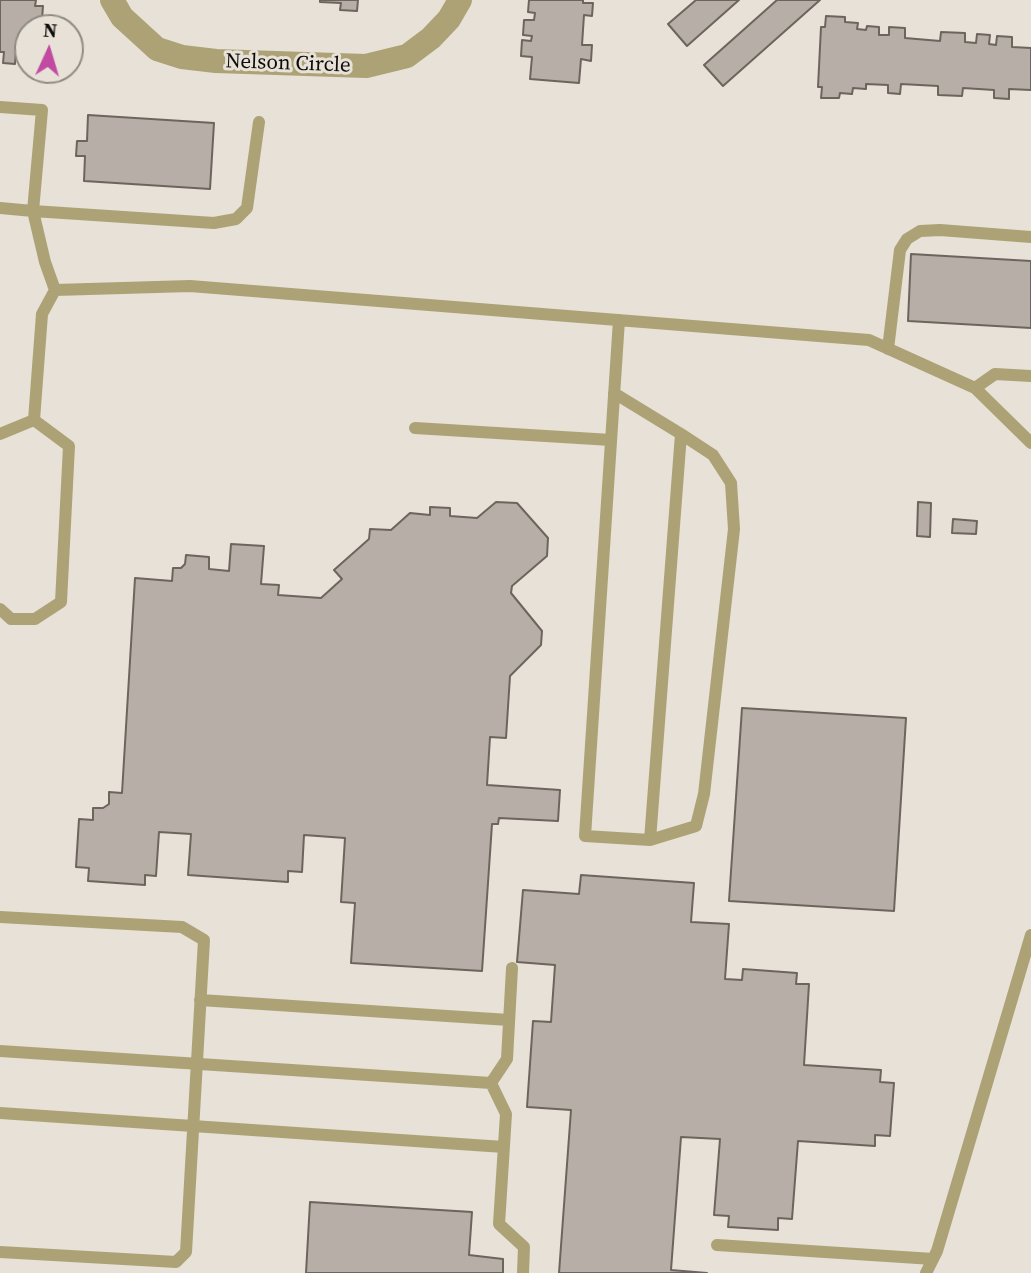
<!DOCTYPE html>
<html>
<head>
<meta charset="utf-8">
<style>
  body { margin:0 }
  #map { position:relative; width:1031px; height:1273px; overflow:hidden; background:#e7e1d7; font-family:"Source Serif 4",serif }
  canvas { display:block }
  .north { position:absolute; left:14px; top:14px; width:70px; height:70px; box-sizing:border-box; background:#e7e1d7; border:2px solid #908c85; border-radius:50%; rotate:4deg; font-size:19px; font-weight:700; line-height:28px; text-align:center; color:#0e0c09 }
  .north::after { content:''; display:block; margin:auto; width:24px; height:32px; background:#c14ba1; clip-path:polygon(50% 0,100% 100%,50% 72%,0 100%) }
</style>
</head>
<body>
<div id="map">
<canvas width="1031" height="1273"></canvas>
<div class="north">N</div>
</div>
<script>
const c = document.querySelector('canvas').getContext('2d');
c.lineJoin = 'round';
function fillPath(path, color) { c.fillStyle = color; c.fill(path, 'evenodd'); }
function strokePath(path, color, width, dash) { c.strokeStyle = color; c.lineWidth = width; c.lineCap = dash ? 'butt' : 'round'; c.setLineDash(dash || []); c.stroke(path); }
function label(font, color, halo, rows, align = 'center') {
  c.font = font + ' "Source Serif 4",serif'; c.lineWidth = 6; c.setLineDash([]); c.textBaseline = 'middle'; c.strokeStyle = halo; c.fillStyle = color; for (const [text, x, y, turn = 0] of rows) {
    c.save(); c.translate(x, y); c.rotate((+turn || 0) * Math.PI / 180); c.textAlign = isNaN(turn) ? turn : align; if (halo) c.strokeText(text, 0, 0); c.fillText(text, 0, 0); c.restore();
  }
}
const building = new Path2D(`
  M0,0h36l-1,6h8l-1,13 -5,-1v10h-9v24l-12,-1 -1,13 -12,-1 1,-11h-4z
  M320,0h38l-1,11 -17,-1 1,-7 -21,-1z
  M529,0h54v3h10l-1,13 -8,-1 -2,30h10l-1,16 -10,-2 -2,24 -49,-4 2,-22 -11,-1 1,-16 9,1 1,-5 -9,-1 1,-15h10l1,-7 -7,-1z
  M696,0h43l-52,46 -19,-22z
  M777,0h43l-97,86 -19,-21z
  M826,16l19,1v5l13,1 -1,6 9,1 1,-4 12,1v8h10v-8l16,1v10l35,3 1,-9 24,1v9l11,1 1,-9 13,1 -1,9 7,1 1,-9 15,1v10l19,1v42l-22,-1v10l-15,-1v-8l-31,-2 -1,8 -24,-1v-9l-37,-2 -1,10 -12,-1v-8l-22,-1v5l-13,-1 -1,6 -12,-1 -1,5h-18l1,-11h-4l3,-60h4z
  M88,115l126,8 -4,66 -126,-8 1,-25h-9l1,-15h10z
  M911,254l120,7v67l-123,-7z
  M496,502l21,1 31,35 -1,18 -35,30 -1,7 31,38 -1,14 -31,31 -4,62 -16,-1 -3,48 73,5 -2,31 -59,-3 -1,6h-6l-10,147 -131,-8 4,-60 -14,-1 4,-64 -41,-3 -2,37 -14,-1v11l-100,-7 3,-41 -32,-2 -3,44 -11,-1v10l-57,-4 1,-13 -13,-1 3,-48 14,1v-12h10l6,-4v-12l13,1 13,-215 37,3 1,-13h8l4,-4 1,-9 23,2v12l20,2 2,-27 33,2 -3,38 18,1 -1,10 43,3 21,-19 -8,-9 35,-31 1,-10 21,1 19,-17 20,2v-8l20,1v8l27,2z
  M918,502l13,1 -1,34 -13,-1z
  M953,519l24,2 -1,13 -24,-1z
  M742,708l164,10 -12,193 -165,-10z
  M581,875l113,8 -3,39 38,2 -4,55 17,1 1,-11 54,4 -1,11h13l-5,81 77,5 -1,12 14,1 -4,53 -15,-1v11l-77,-5 -6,78 -14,-1v12l-50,-3 1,-11 -15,-1 6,-76 -39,-2 -10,133 36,3h-148l12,-163 -44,-3 6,-86 18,1 4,-57 -38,-3 6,-72 56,4z
  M310,1202l162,10 -3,43 34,4v14h-197z`);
const lane = new Path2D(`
  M0,107l42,3 -9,101 181,12 22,-4 11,-11 12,-86
  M0,208l33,3 12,51 10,28 135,-4 679,54 106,48 56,55
  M888,349l12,-99 7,-11 13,-8 20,-1 91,7
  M975,388l20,-14 36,2
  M614,393l67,41 -31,406 -65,-4 34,-516
  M34,420l8,-106 13,-24
  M415,428l196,12
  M0,434l34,-14
  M0,609l11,10h24l26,-17 8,-156 -35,-26
  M650,840l46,-14 8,-32 30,-265 -3,-46 -18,-28 -32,-21
  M0,917l182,10 22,13 -18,312 -10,10 -176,-10
  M200,1000l309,20
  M0,1051l491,32 16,-24 5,-91
  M491,1083l15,31 -7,110 25,23 -1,26
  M0,1113l504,34
  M717,1245l216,14
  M926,1273l11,-22 94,-316`);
const street = new Path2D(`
  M112,0l10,17 35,32 25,8 34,4 150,5 41,-10 24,-18 18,-19 11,-19`);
const streetNames = [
  ["Nelson Circle",288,64,2]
];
fillPath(building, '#b8aea8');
strokePath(building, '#6d645e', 2);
strokePath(lane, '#aca276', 12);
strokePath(street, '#aca276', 24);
label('21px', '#0e0c09', '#e7e1d7', streetNames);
</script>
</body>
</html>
